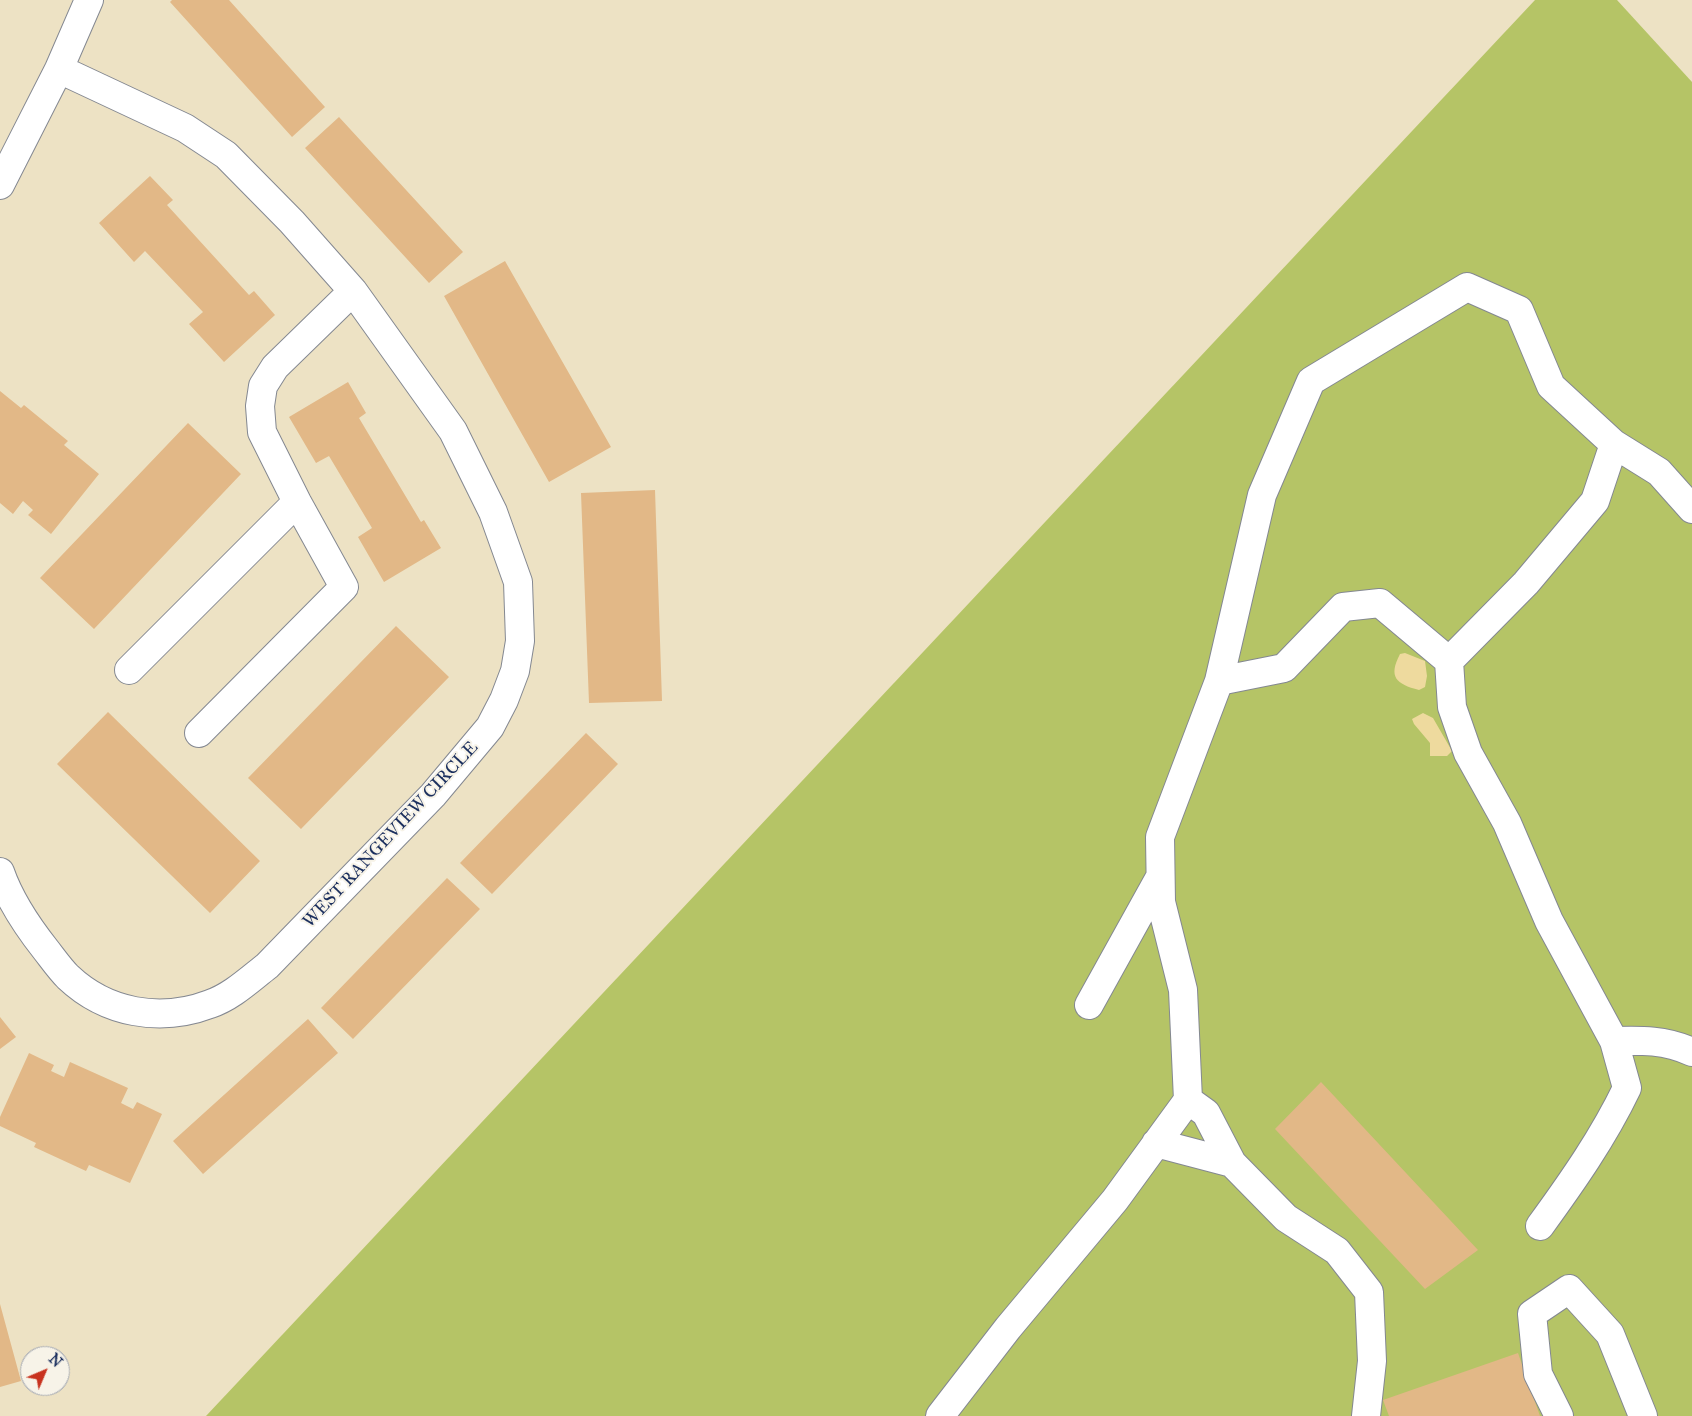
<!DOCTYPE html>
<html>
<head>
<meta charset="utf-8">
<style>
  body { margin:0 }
  #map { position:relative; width:1692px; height:1416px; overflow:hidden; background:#ede2c4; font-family:"IM FELL Great Primer",serif }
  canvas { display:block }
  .north { position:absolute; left:20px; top:1346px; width:50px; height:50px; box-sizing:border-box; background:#f7f3e8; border:1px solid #9fa5b1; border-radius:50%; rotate:45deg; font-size:14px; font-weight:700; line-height:20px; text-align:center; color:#1b2f5e }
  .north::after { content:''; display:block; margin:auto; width:18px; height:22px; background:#c8321e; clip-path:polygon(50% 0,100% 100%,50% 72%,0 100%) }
</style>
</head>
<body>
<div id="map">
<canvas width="1692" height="1416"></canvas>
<div class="north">N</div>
</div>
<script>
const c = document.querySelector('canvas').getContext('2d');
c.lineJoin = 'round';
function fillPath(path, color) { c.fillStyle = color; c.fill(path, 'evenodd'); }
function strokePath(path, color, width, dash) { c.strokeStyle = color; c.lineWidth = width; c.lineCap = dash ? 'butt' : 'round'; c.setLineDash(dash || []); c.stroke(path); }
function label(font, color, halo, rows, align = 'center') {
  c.font = font + ' "IM FELL Great Primer",serif'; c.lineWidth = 4; c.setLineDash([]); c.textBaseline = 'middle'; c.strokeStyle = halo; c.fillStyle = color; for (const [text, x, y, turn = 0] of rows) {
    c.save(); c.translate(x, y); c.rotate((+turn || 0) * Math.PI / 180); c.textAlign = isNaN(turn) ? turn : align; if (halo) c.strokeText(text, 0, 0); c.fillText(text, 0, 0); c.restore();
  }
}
const green = new Path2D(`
  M1535,0h82l75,82v1334h-1486z`);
const sand = new Path2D(`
  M1405,653l20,8 2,15 -2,11 -6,3c-23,-6 -31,-13 -19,-36z
  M1423,713l10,5 19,33 -5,5h-17v-13l-16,-19 -2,-5z`);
const building = new Path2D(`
  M172,0h57l96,107 -33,30 -122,-135z
  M339,117l124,135 -34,31 -124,-135z
  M150,176l23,24 -6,5 82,90 5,-4 21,24 -51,47 -35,-38 14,-12 -58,-61 -11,11 -35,-39z
  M505,261l106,186 -62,35 -105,-186z
  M348,382l18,31 -7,5 62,104 3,-2 17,28 -57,34 -26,-45 14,-9 -43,-72 -13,7 -27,-46z
  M0,391l21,17 3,-3 44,36 -4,4 35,29 -48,60 -23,-19 5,-5 -10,-9 -10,13 -13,-11z
  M188,423l53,51 -147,155 -54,-51z
  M655,490l7,211 -73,2 -8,-210z
  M396,626l53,51 -148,152 -53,-51z
  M108,712l152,149 -50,52 -153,-149z
  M586,733l32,31 -126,130 -32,-31z
  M447,878l33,31 -127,130 -32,-31z
  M0,1017l16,20 -16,12z
  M308,1019l30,34 -135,121 -30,-33z
  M29,1053l25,12 -3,6 13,6 6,-15 58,26 -7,15 12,6 4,-7 25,12 -32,69 -41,-18 -3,6 -52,-24 2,-4 -36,-17v-9z
  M1321,1082l157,168 -53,39 -150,-160z
  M0,1304l21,77 -21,6z
  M1518,1353l22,63h-151l-6,-16z`);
const minor = new Path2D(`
  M0,185l59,-116 30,-69
  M1449,661l77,-78 69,-82 19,-57
  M129,670l168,-168
  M199,733l145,-146 -47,-85 -35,-70 -2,-26 3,-20 12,-19 78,-76
  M0,872c10,29 27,54 46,78 7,9 14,19 22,27 38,36 92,46 142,27 21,-7 39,-24 57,-38l166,-171 57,-68 14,-27 11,-29 5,-30 -2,-59 -25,-70 -40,-81 -100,-140 -61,-69 -66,-67 -41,-27 -126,-59
  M1089,1005l71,-128
  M1614,1041c27,-1 52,-1 78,11
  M1188,1100l18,13 26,50 54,55 51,33 32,41 3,69 -6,55
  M1156,1143l76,20
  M1540,1226c32,-44 63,-88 87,-138l-13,-47 -65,-120 -42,-98 -39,-70 -16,-46 -3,-46 -69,-58 -37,4 -59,61 -65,13 43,-186 49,-114 156,-94 52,23 32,76 63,58 45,28 33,37
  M940,1416l68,-88 107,-128 73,-100 -5,-110 -22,-88 -1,-65 59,-156
  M1559,1416l-21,-42 -6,-60 37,-25 41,45 33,82`);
const streetNames = [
  ["WEST RANGEVIEW CIRCLE",391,835,-47]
];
fillPath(green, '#b5c466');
fillPath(sand, '#eeda9e');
fillPath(building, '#e2b887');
strokePath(minor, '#848891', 30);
strokePath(minor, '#fff', 28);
label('18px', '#1b2f5e', '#f7f3e8', streetNames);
</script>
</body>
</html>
